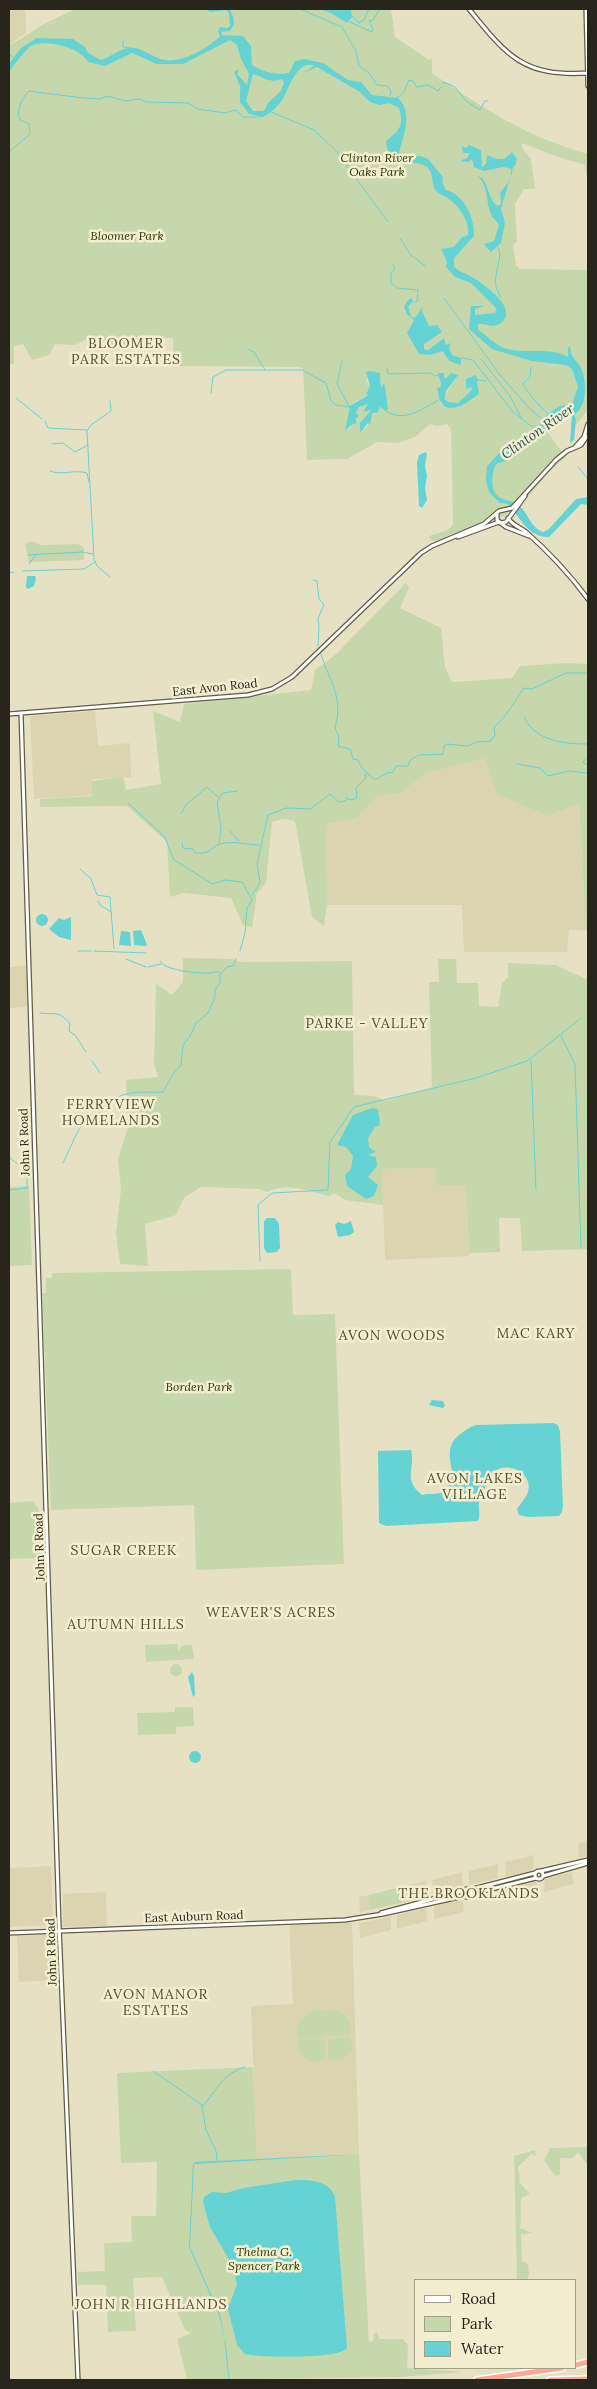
<!DOCTYPE html>
<html>
<head>
<meta charset="utf-8">
<style>
  body { margin:0 }
  #map { position:relative; width:597px; height:2389px; overflow:hidden; background:#e7e1c3; font-family:Lora,serif }
  canvas { display:block }
  .frame { position:absolute; inset:0; border:10px solid #28261b; pointer-events:none }
  .legend { position:absolute; left:414px; top:2279px; width:162px; height:90px; box-sizing:border-box; background:#f4eed0; border:1px solid #a29e88; margin:0; padding:6px 9px; list-style:none; font-size:15px; color:#28261b }
  .legend li { display:flex; align-items:center; gap:10px; height:25px }
  .legend b { width:25px; border:1px solid #a29e88 }
</style>
</head>
<body>
<div id="map">
<canvas width="597" height="2389"></canvas>
<div class="frame"></div>
<ul class="legend">
<li><b style="height:6px;background:#fff"></b>Road</li>
<li><b style="height:14px;background:#c6d8ab"></b>Park</li>
<li><b style="height:14px;background:#65d3d3"></b>Water</li>
</ul>
</div>
<script>
const c = document.querySelector('canvas').getContext('2d');
c.lineJoin = 'round';
function fillPath(path, color) { c.fillStyle = color; c.fill(path, 'evenodd'); }
function strokePath(path, color, width, dash) { c.strokeStyle = color; c.lineWidth = width; c.lineCap = dash ? 'butt' : 'round'; c.setLineDash(dash || []); c.stroke(path); }
function label(font, color, halo, rows, align = 'center') {
  c.font = font + ' Lora,serif'; c.lineWidth = 5; c.setLineDash([]); c.textBaseline = 'middle'; c.strokeStyle = halo; c.fillStyle = color; for (const [text, x, y, turn = 0] of rows) {
    c.save(); c.translate(x, y); c.rotate((+turn || 0) * Math.PI / 180); c.textAlign = isNaN(turn) ? turn : align; if (halo) c.strokeText(text, 0, 0); c.fillText(text, 0, 0); c.restore();
  }
}
const built = new Path2D(`
  M9,9h16l1,24 -17,12z
  M95,711l3,35 32,-3 1,34 -39,2v16l-58,4 -4,-83z
  M485,757l94,46 7,127h-17l-2,22h-103l-2,-47h-135l-1,-81 32,-6 19,-22 23,-3 28,-20z
  M26,966l1,41 -18,1v-41z
  M436,1168l30,17 3,71 -84,4 -3,-91z
  M588,1840v16l-9,2 -1,-15z
  M534,1855l-1,15 -27,7 -1,-15z
  M498,1864v14l-29,7v-14z
  M51,1866l2,59 -44,2v-59z
  M462,1872l1,15 -29,8 -2,-15z
  M572,1872l1,12 -29,8 1,-13z
  M426,1881v16l-25,6v-16z
  M534,1881l3,2 1,11 -34,8v-13z
  M106,1892l1,34 -44,1v-33z
  M369,1895l1,15 -10,3 -1,-16z
  M460,1900l3,2 1,10 -30,7v-13z
  M426,1908l1,13 -30,8v-14z
  M391,1917v13l-31,8 -1,-15z
  M311,1923h41l7,231 -102,4 -6,-152 42,-2 -4,-79z
  M52,1935l4,4 3,41 -40,2 -2,-46z`);
const green = new Path2D(`
  M75,9h316l4,28 34,23 3,-2v15c52,36 95,64 156,81v21l-2,1 -1,-11 -30,-9 -33,-13v5l9,11 4,30h-11l-9,15 2,38 -4,3 3,20 4,4h8l60,1 -1,141 -11,14 -3,1 1,-14 -4,-5 -28,18 24,32c-16,12 -27,28 -40,42 -18,18 -48,32 -70,34 -9,1 -16,11 -25,7l-2,-4 19,-6 5,-6 -2,-95 -4,-5 -10,2 -7,-2 -15,13 -17,6 -21,-1 -30,17 -40,1 -4,-91 -3,-2 -126,-1 -1,-28h-20l-2,8 -48,-1 -3,-6 -10,-1 -15,7 -20,-1 -6,11 -17,5 -9,-16 -9,2v18h-5v-318l35,-22zM511,152l6,7 -2,7 -3,3 -6,-11zM380,373l1,15 2,-4 2,1 3,24 -2,2 -6,-4 -4,7 -4,-1 -3,11 -9,9v-10l11,-13 -8,2 6,-6 -3,-2 -7,3 -3,5 3,3 -3,4 2,3 -4,3h-3l-3,5 -3,-1 4,-12v-8l7,-8 12,-6 -2,-1 4,-8 -4,-7zM439,376h6v3l5,-3 2,7 -7,13 2,6 6,1v5l-8,-1 -6,-7 -2,-12h3l1,-4z
  M32,541l8,4 39,-1 5,4v12l-55,2 -4,-18z
  M406,583l3,5 -9,20 41,20 4,39 7,15 60,-4 8,-12 47,-3 21,1v268l-2,-2 -7,-127 -31,13 -51,-22 -12,-36 -57,15 -28,20 -23,3 -19,22 -32,6 1,81 -3,21 -12,-9 -17,-96 -12,-2 -11,3 -6,61 -9,10 -5,35 -9,-3 -12,-27 -47,-5 -14,4 -3,-55 -40,-36 -87,1v-8l52,-3v-15l31,-4 3,13 35,-6 -8,-73 27,11 4,-18 127,-14 4,-20 20,-15z
  M183,958l49,1 9,3 111,-1 2,134 20,1 12,5 46,-14 -3,-105h10l-1,-23h18l1,24h21l1,23 19,1 4,-24 6,-6v-14l48,2 32,15v269l-66,2 -2,-33h-21l1,34 -31,1 -3,-68h-29l-2,-17 -53,1 1,36 -37,-5 -12,-7 -5,3c-20,-5 -43,-14 -62,-4l-8,-3 -58,-2 -17,11 -8,17 -31,9 3,42 -28,-2 -4,-31 5,-44 -3,-30 10,-32 -2,-47 32,-3 -4,-13 2,-81 16,12 11,-13z
  M29,1186l3,79 -23,1v-79z
  M291,1269l2,46 42,-1 9,250 -148,6 -2,-65 -143,5 -9,-217h4v-15h6v-5z
  M33,1501l6,8 2,49 -32,1v-56z
  M177,1644l1,6 6,-5h8l2,14 -48,3 -1,-17z
  M170 1670a6 6 0 1 1 12 0a6 6 0 1 1-12 0Z
  M175,1707h18l1,19 -18,1v7l-38,1 -1,-22 38,-1z
  M401,1887v16l-31,7 -1,-15z
  M324,2010l1,10v-9l9,-1 11,4 6,11 -3,11 -19,-1 -2,-2 -3,4 -27,1c-2,-18 10,-29 27,-28z
  M349,2037l4,10c-5,10 -13,16 -25,13v-19l2,-3z
  M322,2038l3,3v18c-15,8 -28,-4 -27,-20z
  M253,2067l4,91 102,-4 10,188 4,-1 1,-7 3,-2 3,7h23l5,6 -1,23 57,4 -64,5 -213,3 -10,-41 14,-6 -6,-3 -23,-53 -29,1 3,53 -28,1 -2,-47h-28v-13l27,-1 -1,-28 28,-1 -1,-26h25l1,-54 -36,1 -4,-90z
  M588,2147v19l-10,-14 -5,6h-13v17l-5,1 -11,-16 6,-12z
  M535,2150l1,6 -5,-2 -13,13 2,11 -1,4 11,12 -9,4c-1,11 1,19 -1,30l12,5 -11,1 1,27 6,3 1,10 -2,6h-10l-3,-124z`);
const water = new Path2D(`
  M206,9l24,1c4,7 7,15 -1,21l-8,1 1,3 21,1 8,10 1,19c13,7 22,11 37,8l6,-12 9,-2 19,4 25,17 13,2 11,13 26,3c16,15 5,38 1,55l5,4 17,-1 7,3 15,18 -1,5 4,8c18,4 29,29 28,46l-20,22v8c4,6 10,6 16,10 11,6 38,25 36,38 0,4 -4,10 -9,11 -6,3 -13,-2 -19,-1v6c8,5 17,14 26,18 20,7 46,-2 64,9v-9l2,-2c1,14 7,13 12,24 5,14 5,37 -8,45l2,4 -2,21 -4,3 2,-29c-22,6 -17,14 -33,25 -11,7 -22,13 -33,21 -3,3 -7,2 -10,4 -5,11 -7,30 7,35 6,2 11,2 17,7 9,9 10,21 23,26l6,-3 27,-30 12,-2v8l-7,-1 -32,33c-22,0 -28,-19 -41,-33l-8,-1 -11,-11 -3,-11 1,-15 12,-13 24,-12 15,-13 11,-15 11,-7 12,-2 6,-17 -6,-18 -6,-4 -34,-4 -40,-12 -23,-20 2,-23h13l-9,3v6l20,-2 1,-5 -25,-25 -16,-6 -9,-10 1,-5 -6,-13 13,-2 7,-9 7,-3c2,-15 -10,-30 -22,-38 -3,-2 -7,-3 -10,-6 -6,-7 -1,-17 -9,-24 -8,-8 -40,1 -41,-26 12,-10 19,-14 13,-33l-10,-5 -9,2 -10,-3 -10,-10 -43,-25 -14,6 11,-7c-17,-8 -26,26 -33,36 -4,5 -13,13 -18,15l-14,-3 -9,-12v-16l-6,-14 4,-3v6l9,10 2,-11 -8,-15 -4,-14 -7,-5 -47,24h-26l-25,-11 -27,13 -17,-4c-6,-14 -43,-24 -57,-16 -5,3 -19,21 -22,27v-9l12,-16 16,-10 36,1 12,8 3,6 13,7c10,-3 17,-11 28,-12 13,-2 23,10 36,12 17,3 44,-12 55,-24l-2,-5 2,-4 8,1 2,-3 -1,-12 -3,-3 -16,2zM253,74c10,3 18,10 28,5l3,3 -3,9 -13,12 -4,8h-11l-7,-10z
  M319,9h32l1,8 -5,6 -16,-10z
  M469,145l12,5 1,17 4,-3 1,-9 10,4h7l8,-7 5,7 -2,7 -3,3 -9,-2 -19,4 -10,-4 -2,-8 -3,3 -9,-1 7,-3 3,-5h-7l-1,-7 4,2z
  M511,175l-10,34 4,14 -4,20 -10,9 -7,-8 10,-3 5,-16c-2,-3 -5,-6 -7,-9 -7,-13 -2,-28 -14,-40 11,3 9,24 20,30l3,-2 -1,-11 8,-10z
  M412,298l1,4 -5,4 3,11 4,1 8,-12 -1,5 7,15 8,-1 5,7 -18,12v5l4,1 16,-12 2,7 5,-2 -2,5 3,7 9,3v7l-12,-4 -6,-10 -13,4 -11,-1 -12,-21 7,-13 -7,-6 -3,-7 4,-7z
  M370,371l10,2 1,15 2,-4 2,1 3,24 -2,2 -6,-4 -3,6h-5l-2,12 -2,-2 -8,10v-10l11,-13 -8,2 5,-8 -9,3 -3,6 3,2 -3,4 1,4 -6,2 -6,6 5,-25 18,-11 -2,-1 4,-8 -4,-14z
  M438,373h6l1,6 6,-6 7,2 -12,16 -1,8 3,3 10,1 13,-12 1,-4 -6,2v-10l9,-4 4,5 -2,2 2,12c-11,7 -20,17 -34,13l-6,-8 -2,-12 3,1 1,-4z
  M425,452l2,2 -2,12 2,10 -2,12 2,12 -5,8 -3,-2 -2,-44 2,-7z
  M27,576h8l1,2 -2,8 -6,3 -2,-2z
  M36 920a6 6 0 1 1 12 0a6 6 0 1 1-12 0Z
  M71,917v23l-12,-3 -10,-8 10,-11 5,2z
  M141,930l6,15 -2,1 -11,-1 -1,-14z
  M121,931l9,1 1,14 -12,-1z
  M372,1108l6,1 2,16 -5,2 -7,11 1,9 7,5 -8,3 8,2 1,9 -9,11 10,8 -4,11 -8,3 -19,-13 -2,-11 6,-6 2,-13 -7,-9 -9,-2 16,-30z
  M267,1218h8l4,6 1,24 -3,4 -10,1 -3,-5v-27z
  M351,1221l3,11 -4,3 -12,2 -3,-12 3,-3 6,2z
  M432,1400l11,1 2,5 -2,2 -14,-3z
  M553,1423l5,2 2,7 3,74 -1,6 -3,4 -31,1 -9,-2 -2,-6c4,-6 9,-11 11,-17 6,-20 -24,-33 -36,-18 -4,5 -11,23 -13,29 -1,5 2,12 -1,18l-92,5 -7,-3 -1,-72 33,-1c5,18 -9,29 11,45 6,-2 15,0 20,-3 24,-16 -6,-38 17,-57 5,-4 11,-8 17,-10z
  M192,1672l2,4 1,19 -2,2 -5,-20z
  M189 1757a6 6 0 1 1 12 0a6 6 0 1 1-12 0Z
  M341,2155h7l-154,9 -4,83 30,67 5,27 -6,-26 -30,-68 4,-83 2,-2z
  M295,2180c16,0 34,0 40,17l12,151c-6,11 -87,10 -102,6l-8,-9 -9,-36 9,-25 -6,-21 -21,-36 -7,-25 1,-5 8,-5 14,1 18,-5z`);
const stream = new Path2D(`
  M300,9l42,18 14,24 3,15 10,7 8,12 10,1 4,5 -1,5
  M352,16l7,7 5,-3 5,-11
  M350,22l22,10 1,-2 -4,-9 4,-1 7,-11
  M123,41v6l7,1
  M9,54l4,3
  M443,84l1,-2 11,5 11,14 14,9 5,-9h3
  M397,98l7,-6 5,-12 4,1 4,6 11,-2 10,6 3,-4
  M269,111l45,19 22,21 52,71
  M9,152l21,-18 -1,-10 -10,-5c-2,-11 3,-21 10,-28l54,7 17,1 7,-3 19,5 13,-2 8,3 41,1 10,6 27,4 11,-3 7,7h18
  M511,175l1,-6
  M400,238l10,16 15,12
  M498,247c6,10 -5,26 -2,40 1,4 4,6 5,11
  M393,265l2,3 -4,5v10l6,5 21,2 -1,12h-3
  M444,298l56,77 29,33 15,13
  M248,349l6,3 11,18
  M461,358l12,2 39,51 19,15h9
  M481,359l29,37 11,21
  M342,361l-5,23 12,22
  M387,368l1,6 42,-1 5,3 4,-1
  M531,368l-1,9 -7,7c7,12 15,21 25,30
  M479,380l7,1
  M211,393l2,-16 13,-7h76l24,13 5,18 5,4 14,2
  M16,398l26,21
  M386,411c20,12 35,-2 53,-11
  M45,421l3,7 39,2
  M52,444l11,-1 12,9 13,-7
  M578,467l10,12
  M50,471c12,5 25,-2 37,2l2,9
  M28,555l54,-3 11,2
  M29,564l6,-8
  M23,571l61,-2 11,-7
  M9,573l5,-1
  M110,577l-13,-11 -3,-7 -7,-128 4,-6 20,-14 -1,-10
  M313,580l4,1 2,18 5,5 -6,15 1,8 -1,19
  M321,654c8,27 23,43 14,73 3,11 5,4 3,19l12,3 3,10 5,1 4,8 13,12 12,-7 6,-1 3,-6h12l2,-6 9,-5 24,-1 1,-8 3,-2 21,2 8,-4 14,-1 5,-5 -1,-9c13,-10 20,-26 30,-39l8,1 34,-16h22
  M524,717c11,24 40,27 64,27
  M586,759l-3,3 5,4
  M517,764l23,4 8,8 21,-5 19,2
  M128,803l37,34 8,22 39,25 13,-4 17,2 10,18 -5,8 -2,25 -5,18
  M181,814l5,-9 21,-18 12,11
  M230,831l9,10
  M182,843l1,5 10,1 2,4c14,2 15,-5 25,-9 12,-4 27,1 39,1
  M219,845l2,-17 -4,-26 6,-9 15,-2
  M80,869l11,10 6,16 13,2 4,52
  M252,895l8,-12 -3,-19 11,-49 18,-7 24,1 20,-15 9,8 6,-1 2,-3 3,2 7,-2 -1,-10 10,-10 -1,-4h4
  M98,901l2,4 11,7
  M78,951h13
  M94,951l52,2
  M126,959l20,8
  M160,961c4,9 34,12 45,12 6,1 9,-2 15,-1
  M148,967l13,-3
  M40,1013c15,2 19,-3 30,11l-1,7 6,4 11,17
  M561,1036l14,28 6,184
  M531,1060l5,129
  M92,1061l8,12
  M9,1157l10,8 10,-1
  M63,1163l14,-30 11,-17c15,1 18,-15 32,-20 14,-6 29,-3 43,-4l10,-18 8,-9 2,-20 7,-9 6,-13 12,-10 7,-16v-7l5,-7v-9l7,-7 6,-1 3,-7
  M9,1190l18,-2v-23
  M260,1261l-2,-56 14,-12 56,-3 2,-48 24,-35 122,-29 51,-17 53,-42
  M153,2071l49,34 4,25 10,21 1,10
  M203,2106c14,-16 20,-33 42,-39
  M225,2341l4,39`);
const secondary = new Path2D(`
  M469,9c38,47 54,68 119,64
  M586,9l2,77
  M575,447l9,-10 4,-13
  M497,514v6l9,7 23,9
  M508,518c5,8 12,9 18,14 23,20 44,43 62,67
  M500,523l6,-1 19,-26
  M458,537l41,-15
  M21,713l38,1212 19,455
  M9,714l239,-19 24,-6 20,-12 129,-124 11,-7 52,-22 15,-13 13,-3 44,-48 11,-9 14,-6 7,-10
  M535 1875a4 4 0 1 1 8 0a4 4 0 1 1-8 0Z
  M541,1871l47,-11
  M543,1876l45,-13
  M463 1893a4 4 0 1 1 8 0a4 4 0 1 1-8 0Z
  M469,1890l66,-17
  M471,1894l65,-16
  M381,1913l82,-22
  M9,1933l336,-13 38,-6 81,-18`);
const motorway = new Path2D(`
  M576,2365l12,-3
  M477,2380l85,-12
  M550,2380l38,-1`);
const parkNames = [
  ["Clinton River",377,159],
  ["Oaks Park",377,173],
  ["Bloomer Park",127,237],
  ["Borden Park",199,1388],
  ["Thelma G.",264,2253],
  ["Spencer Park",264,2267]
];
const streetNames = [
  ["East Avon Road",215,688,-6],
  ["John R Road",25,1142,-92],
  ["John R Road",40,1547,-92],
  ["East Auburn Road",194,1917,-2],
  ["John R Road",52,1952,-92]
];
const neighbourhoodNames = [
  ["BLOOMER",126,344],
  ["PARK ESTATES",126,360],
  ["PARKE - VALLEY",367,1024],
  ["FERRYVIEW",111,1105],
  ["HOMELANDS",111,1121],
  ["MAC KARY",536,1334],
  ["AVON WOODS",392,1336],
  ["AVON LAKES",475,1479],
  ["VILLAGE",475,1495],
  ["SUGAR CREEK",124,1551],
  ["WEAVER'S ACRES",271,1613],
  ["AUTUMN HILLS",126,1625],
  ["THE BROOKLANDS",469,1894],
  ["AVON MANOR",156,1995],
  ["ESTATES",156,2011],
  ["JOHN R HIGHLANDS",151,2305]
];
const waterNames = [
  ["Clinton River",538,432,-35]
];
fillPath(built, '#dbd4b0');
fillPath(green, '#c6d8ab');
fillPath(water, '#65d3d3');
strokePath(stream, '#65d3d3', 1);
strokePath(secondary, '#625d43', 5.5);
strokePath(motorway, '#fff', 8);
strokePath(secondary, '#fff', 3);
strokePath(motorway, '#faa997', 5);
label('italic 12px', '#2a3902', '#f4eed0', parkNames);
label('12px', '#28261b', '#f4eed0', streetNames);
c.letterSpacing = '1px';
label('14px', '#544f35', '#f4eed0', neighbourhoodNames);
c.letterSpacing = '0px';
label('italic 14px', '#265656', '#f4eed0', waterNames);
</script>
</body>
</html>
